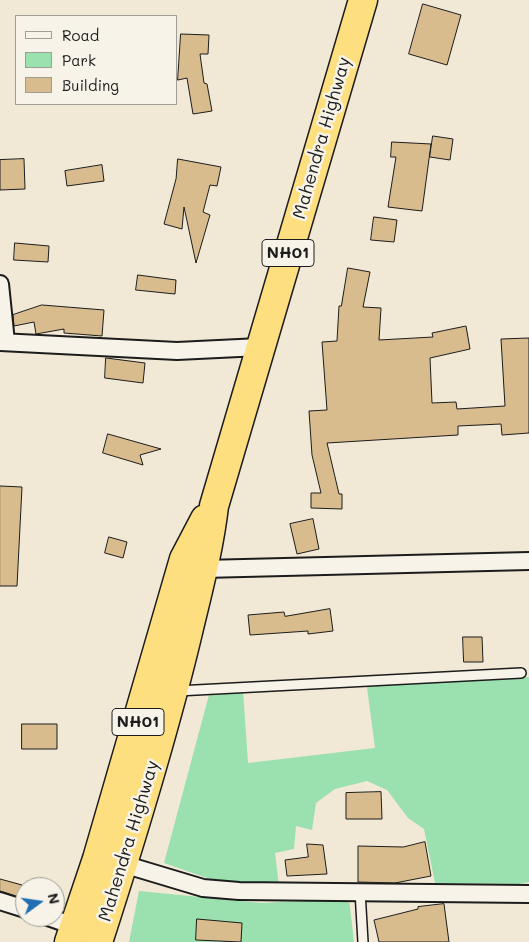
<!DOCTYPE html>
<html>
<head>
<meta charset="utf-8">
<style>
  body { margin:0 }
  #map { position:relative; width:529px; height:942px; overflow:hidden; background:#f1e8d6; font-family:Mali,sans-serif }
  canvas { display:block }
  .legend { position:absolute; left:15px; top:15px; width:162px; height:90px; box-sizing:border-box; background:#f7f3e8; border:1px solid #9f9d96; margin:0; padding:6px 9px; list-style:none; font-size:15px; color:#1c1c1c }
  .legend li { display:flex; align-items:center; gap:10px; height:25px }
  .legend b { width:25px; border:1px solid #9f9d96 }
  .north { position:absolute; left:15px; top:877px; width:50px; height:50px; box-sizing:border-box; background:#f7f3e8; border:1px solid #9f9d96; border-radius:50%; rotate:76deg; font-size:14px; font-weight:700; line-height:20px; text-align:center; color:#1c1c1c }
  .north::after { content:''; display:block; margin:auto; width:18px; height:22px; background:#1f6fb2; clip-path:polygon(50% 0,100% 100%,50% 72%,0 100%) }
</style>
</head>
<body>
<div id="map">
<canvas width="529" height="942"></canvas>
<ul class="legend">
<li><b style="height:6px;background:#f7f3e8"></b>Road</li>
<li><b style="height:14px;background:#9be1af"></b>Park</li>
<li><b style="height:14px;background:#d9bc8e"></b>Building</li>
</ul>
<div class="north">N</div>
</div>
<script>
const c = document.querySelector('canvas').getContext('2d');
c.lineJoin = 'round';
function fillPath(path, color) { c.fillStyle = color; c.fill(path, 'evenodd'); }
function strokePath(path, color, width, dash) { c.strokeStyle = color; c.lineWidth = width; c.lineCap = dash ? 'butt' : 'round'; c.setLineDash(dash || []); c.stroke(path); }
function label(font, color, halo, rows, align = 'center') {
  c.font = font + ' Mali,sans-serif'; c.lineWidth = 5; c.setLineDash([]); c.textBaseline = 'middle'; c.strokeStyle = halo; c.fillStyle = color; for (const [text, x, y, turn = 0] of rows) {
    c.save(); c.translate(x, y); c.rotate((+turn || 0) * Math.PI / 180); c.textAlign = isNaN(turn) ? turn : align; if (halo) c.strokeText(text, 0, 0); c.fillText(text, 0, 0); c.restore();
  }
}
const green = new Path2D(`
  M529,677v205l-10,2 -84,-1 -11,-54 -16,-11 -21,-28 -20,-9 -32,8 -19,14 -4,27 -16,-4 -2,23 -19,4 4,33 -46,1 -69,-24 46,-172h33l5,72 127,-15 -9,-68z
  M139,891l122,12 88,-4 5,43h-225z`);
const building = new Path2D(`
  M423,4l38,11 -14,50 -38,-11z
  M181,34l28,1 -1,19h-8l4,29 3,1 5,27 -19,3 -6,-36 -9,2z
  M433,136l20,3 -3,21 -20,-3z
  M392,142l39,2 -9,67 -34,-4 8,-50h-5z
  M24,159l1,30 -25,1v-30z
  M178,159l43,8 -4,19 -7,-1 -7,27 7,3 -14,48 -12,-56 -2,22 -18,-5 12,-45z
  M102,165l2,16 -37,5 -2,-15z
  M374,217l23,3 -3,22 -23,-2z
  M15,243l34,3 -1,16 -34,-2z
  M348,268l22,4 -7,35 18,1 -2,32 54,-3 -1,-4 34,-7 4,23 -40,9 2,45 24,-1 1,7 48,-3 -4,-67 28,-1v95l-27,2 -1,-11 -43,2v9l-131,8 12,51h3v15l-31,-1v-15h10l-9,-38 -3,-44 18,-1 -5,-68 15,-1 2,-35h2z
  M138,275l38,5 -1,14 -39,-4z
  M42,305l62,5 -2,26 -38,-3v-4l-28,5 -2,-12 -20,4 -1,-11z
  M106,358l39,5 -2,20 -38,-5z
  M108,434l53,15 -21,6 3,10 -40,-12z
  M0,486l22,1 -5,99h-17z
  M313,519l6,30 -22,5 -7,-30z
  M109,537l18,5 -4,16 -18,-5z
  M330,609l3,22 -25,3v-3l-58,4 -2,-20 36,-3 1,4z
  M463,637h19l1,25h-19z
  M22,724h35v25h-35z
  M381,792l1,27h-36v-26z
  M425,842l6,34 -36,7 -37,-1v-36l45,1z
  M307,844l16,1 4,29 -40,2 -2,-16 23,-3z
  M0,879l22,6 -3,12 -19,-6z
  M444,904l5,38h-70l-5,-22 44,-11v-2z
  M197,919l45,4 -1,19 -45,-2z`);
const lane = new Path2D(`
  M177,691l344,-18
  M360,891l3,51`);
const street = new Path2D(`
  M0,284l6,58
  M0,342l177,9 83,-4
  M203,569l326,-8
  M123,864l80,24 36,3 290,3
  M0,901l25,8
  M48,917l26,9`);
const highway = new Path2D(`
  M69,942l28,-83 87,-300 21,-40
  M98,942c33,-102 65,-205 90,-310 10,-42 21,-83 26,-126l149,-506`);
const shields = [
  [288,253,52],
  [138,722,52]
];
const shieldNames = [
  ["NH01",288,253],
  ["NH01",138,722]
];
const streetNames = [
  ["Mahendra Highway",322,138,-74],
  ["Mahendra Highway",129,841,-73]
];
fillPath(green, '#9be1af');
fillPath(building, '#d9bc8e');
strokePath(building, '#1c1c1c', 1);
strokePath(lane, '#1c1c1c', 12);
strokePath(street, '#1c1c1c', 20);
strokePath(highway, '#1c1c1c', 31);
strokePath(lane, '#f7f3e8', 9);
strokePath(street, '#f7f3e8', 16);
strokePath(highway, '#fedf80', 28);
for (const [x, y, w] of shields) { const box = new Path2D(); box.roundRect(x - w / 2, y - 13.5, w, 27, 4); c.fillStyle = '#f7f3e8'; c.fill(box); strokePath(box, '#1c1c1c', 1); }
label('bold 16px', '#1c1c1c', null, shieldNames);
label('18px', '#1c1c1c', '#f7f3e8', streetNames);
</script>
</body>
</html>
